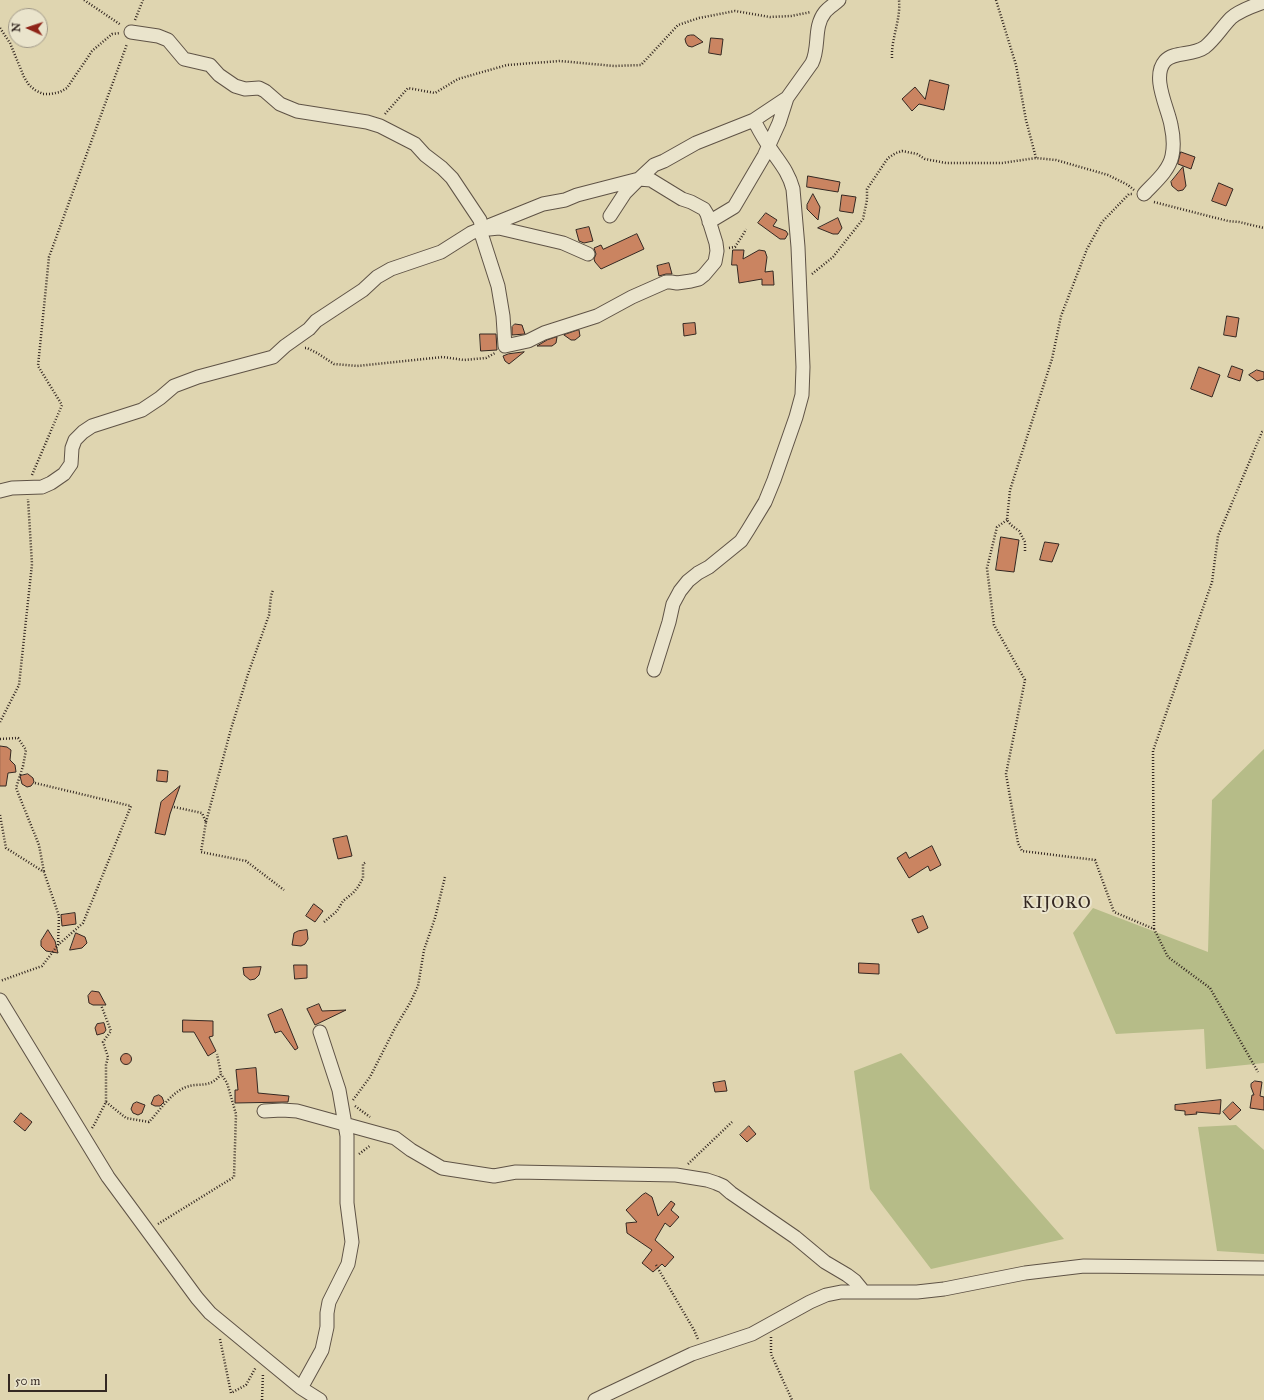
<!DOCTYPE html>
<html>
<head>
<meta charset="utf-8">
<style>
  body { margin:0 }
  #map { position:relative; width:1264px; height:1400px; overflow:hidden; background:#dfd5b0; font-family:"IM FELL Great Primer",serif }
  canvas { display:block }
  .north { position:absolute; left:8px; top:8px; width:40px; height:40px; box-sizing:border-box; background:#eae4cc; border:1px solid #a19988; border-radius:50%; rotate:273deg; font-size:11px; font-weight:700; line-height:16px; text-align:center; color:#342822 }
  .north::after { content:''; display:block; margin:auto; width:14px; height:18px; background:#8f2418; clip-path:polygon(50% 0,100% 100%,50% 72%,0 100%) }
  .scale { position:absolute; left:8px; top:1374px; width:99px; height:18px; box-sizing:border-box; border:2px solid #342822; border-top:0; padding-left:5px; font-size:12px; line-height:14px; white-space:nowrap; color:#342822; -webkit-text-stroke:3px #eae4cc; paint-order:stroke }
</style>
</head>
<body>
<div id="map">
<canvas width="1264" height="1400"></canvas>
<div class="north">N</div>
<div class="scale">50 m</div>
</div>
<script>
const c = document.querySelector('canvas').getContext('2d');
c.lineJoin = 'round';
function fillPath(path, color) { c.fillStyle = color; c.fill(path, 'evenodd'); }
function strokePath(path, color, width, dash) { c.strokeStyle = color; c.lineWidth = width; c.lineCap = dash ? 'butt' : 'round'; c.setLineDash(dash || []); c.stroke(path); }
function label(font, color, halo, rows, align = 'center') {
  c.font = font + ' "IM FELL Great Primer",serif'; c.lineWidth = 4; c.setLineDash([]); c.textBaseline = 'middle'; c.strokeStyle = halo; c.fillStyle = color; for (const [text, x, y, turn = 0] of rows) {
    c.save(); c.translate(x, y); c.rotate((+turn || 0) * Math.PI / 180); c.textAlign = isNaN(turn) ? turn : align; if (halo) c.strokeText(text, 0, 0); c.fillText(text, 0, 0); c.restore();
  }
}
const green = new Path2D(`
  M1264,749v314l-58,6 -2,-40 -88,5 -43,-101 20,-25 115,44 4,-152z
  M901,1053l163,186 -133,30 -61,-80 -16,-118z
  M1236,1125l28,25v104l-47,-3 -19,-124z`);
const building = new Path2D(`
  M691,35h3l9,7 -11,5 -4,-1 -2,-3 -1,-4 2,-3z
  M711,38l12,1 -2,16 -12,-2z
  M930,80l19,5 -5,25 -25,-6 -7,7 -10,-12 13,-12 10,12z
  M1181,152l14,5 -4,12 -13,-5z
  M1183,167l3,19 -3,4 -5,1 -6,-5 -1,-4z
  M808,176l32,6 -2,10 -31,-5z
  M1219,183l14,6 -7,17 -14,-5z
  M813,194l7,13 -2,13 -11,-11v-4z
  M842,195l14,2 -3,16 -13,-2z
  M766,213l11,7 -4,6 13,5 2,3 -3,5h-5l-22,-16z
  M838,218l4,10 -4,6h-5l-15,-6z
  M589,227l4,14 -9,2 -5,-2 -3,-11z
  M637,234l7,15 -43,20 -6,-7 -1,-3 2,-5 -2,-6 7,-3 2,4z
  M733,250h11l-1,9 16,-9 6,1 2,6 -2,15 8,-1 1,14h-12v-6l-23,4 -2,-18h-5z
  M669,263l3,11h-6l-7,2 -2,-10z
  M1227,316l12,2 -3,19 -12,-2z
  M695,323l1,11 -12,2 -1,-12z
  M515,324l7,1 3,9 -13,1v-8z
  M579,330l1,6 -5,4h-4l-7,-5z
  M480,334h16l1,16 -16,1z
  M557,337l-1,6 -4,3h-15l10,-6z
  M524,352l-15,12 -4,-3 -2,-5 5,-2z
  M1232,366l11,4 -3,11 -12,-4z
  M1199,367l21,8 -8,22 -21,-8z
  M1257,370l7,2v7l-7,2 -8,-6z
  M1001,537l18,3 -5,32 -18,-2z
  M1045,542l14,2 -7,18 -12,-2z
  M0,746l7,1 4,3 -1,10 5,5 1,7 -8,1 -2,13h-6z
  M158,770l10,1 -1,11 -10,-1z
  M28,774l5,4 1,4 -3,4 -4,1 -5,-3 -2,-8z
  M180,786l-10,28 -5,21 -10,-2 6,-31z
  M347,836l5,20 -14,3 -5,-20z
  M932,846l9,19 -11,6 -2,-5 -19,12 -12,-20 9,-6 3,6z
  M314,904l9,7 -8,11 -9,-6z
  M75,913l1,11 -14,2 -1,-11z
  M923,916l5,12 -10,5 -6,-13z
  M48,930l7,11 3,12 -12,-2 -5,-5v-5z
  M307,930l1,9 -3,5 -4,2 -9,-1 2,-12 4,-2z
  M76,933l9,4 2,6 -5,5 -12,2z
  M859,963l20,1v10l-20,-1z
  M294,965h13v13l-12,1z
  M261,967l-2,8 -4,4 -5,1 -6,-5 -1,-7z
  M92,991l7,1 7,13h-13l-4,-2 -1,-7z
  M319,1004l3,7 24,-1 -31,15 -8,-16z
  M282,1009l16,39 -3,2 -14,-19 -6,2 -7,-18z
  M183,1020l30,1v15l-4,1 7,14 -8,5 -14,-24h-11z
  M104,1023l2,7 -2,3 -7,2 -2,-7 2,-4z
  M120.5 1059a5.5 5.5 0 1 1 11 0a5.5 5.5 0 1 1-11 0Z
  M256,1068l2,25 31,3 -1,6 -53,1v-13h3l-2,-20z
  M725,1081l2,10 -12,1 -2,-9z
  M1255,1081l7,1 -2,14 4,1v13l-14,-2 2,-13h2l-3,-8v-3z
  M159,1095l3,2 2,5 -4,4h-5l-4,-2 3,-7z
  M1221,1100l-1,14 -24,-2 1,2 -12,1v-4l-10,-1v-5z
  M137,1102l8,3 -3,8 -4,2 -5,-2 -2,-4 2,-5z
  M1233,1102l8,8 -11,10 -7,-8z
  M21,1113l11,9 -7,9 -11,-9z
  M749,1126l7,8 -9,8 -7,-7z
  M646,1193l6,4 6,19 13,-15 4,3 -4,6 8,7 -9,10 -5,-4 -10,17 19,17 -9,10 -3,-3 -9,8 -11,-9 10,-13 -25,-17 -1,-10 11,-1 -11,-12 16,-15z`);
const path = new Path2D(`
  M84,0l37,25
  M996,0l20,65 10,55 10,38
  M135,20l8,-20
  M0,28l10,15 14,34 5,8 6,5 8,4h8l9,-2 7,-4 25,-37 20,-17 8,-1
  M892,58c-1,-20 9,-38 7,-58
  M385,114l23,-26 27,5 23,-14 49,-14 53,-4 54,5 27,-1 37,-40 21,-7 36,-7 35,6 21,-1 20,-4
  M1154,202l74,19 11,1 25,6
  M729,248l6,-1 9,-14 2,-4
  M812,274l21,-17 30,-38 4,-19v-11l21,-31 8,-5 6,-2 15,3 8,5 21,4h56l34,-5 20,2 52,15 20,10 6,5
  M305,348h2l10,5 17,11 23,2 86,-9 21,3 22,-2 9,-5
  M32,475l30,-70 -24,-39 11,-109 78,-213
  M1007,520l-10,7 -10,41 7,57 31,55 -19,94 12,69 4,8 73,9 19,52 40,17 14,28 42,31 48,84
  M1025,551v-9l-6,-11 -8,-6 -4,-5 3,-30 42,-131 9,-43 26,-67 15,-27 27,-28h4
  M0,722l19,-37 13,-121 -4,-65
  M0,739l18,-1 8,12 -3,16 -7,22 23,57 5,27
  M35,783l96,23 -48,117 -25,22
  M174,807l28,6 4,9 -5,30 45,9 38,29
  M0,815l6,33 38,24 15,44 -1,29 -16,21 -42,15
  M206,822l25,-93 17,-55 21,-59 2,-19 2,-6
  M324,922l13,-11 6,-10 10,-8 5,-6 5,-9v-14l3,-2
  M1154,929l-1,-178 59,-169 6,-46 44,-104 2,-1
  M353,1100l17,-23 25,-49 15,-25 8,-17 6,-36 11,-32 10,-41
  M106,1102l20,16 23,4c11,-12 22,-29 37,-35 14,-5 24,2 35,-13l-4,-20
  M355,1106l15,11
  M92,1128l2,-3 12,-23v-37l2,-8 -5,-15 8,-11 -10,-26
  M359,1154l12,-9
  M688,1164l44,-42
  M158,1224l76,-47 2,-63 -9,-31 -6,-9
  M656,1265l38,65 4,9
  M771,1337v17l21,46
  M220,1339l11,54 15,-8 10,-18
  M262,1400l1,-27`);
const street = new Path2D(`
  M131,32l27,4 10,4 16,19 26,6 9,10 16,11 10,3 14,-1 6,3 15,13 17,7 70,11 13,4 35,18 10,11 17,13 10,10 28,42 1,4 -1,6 18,56 5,30 2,30 23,-5 16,-8 53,-17 35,-19 34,-15h5l6,1 14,-2 8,-2 5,-4 11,-13 2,-11 -1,-8 -9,-29 -3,-5 -13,-7 -9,-3 -31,-19 -12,-1 -14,14 -15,23
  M1144,194c10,-11 25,-23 28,-38 2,-9 1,-22 -1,-31 -3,-17 -20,-48 -6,-64 9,-10 28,-5 40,-14 10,-8 17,-20 26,-29 9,-8 22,-12 33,-16
  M709,222l25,-15 30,-51 15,-33 8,-25
  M489,229l10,-1 64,15 25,11
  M0,491l12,-3 30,-1 9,-4 13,-9 7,-10 1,-16 3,-8 8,-8 9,-6 50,-16 18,-12 14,-12 24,-9 75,-20 12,-11 24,-17 7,-8 47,-31 14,-13 14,-8 50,-17 30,-19 72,-29 22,-4 12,-5 62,-16 15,-14 10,-4 32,-18 58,-23 33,-22 25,-35c8,-16 1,-36 13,-51 4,-5 10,-8 14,-12
  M654,670l15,-48 4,-18 7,-13 8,-10 10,-8 11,-6 32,-26 7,-11 17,-28 9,-22 22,-63 6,-22 1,-28 -5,-120 -5,-58c-5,-19 -15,-28 -25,-44 -5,-8 -10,-16 -14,-25
  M0,1000l108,177 89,121 13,15 91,75 19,12
  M264,1111l18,-1 15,1 98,27 16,12 31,18 52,8 22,-4 160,3 31,5 9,3 7,3 8,7 64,44 30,25 22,13 8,6 9,11
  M301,1388l21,-38 5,-23v-14l2,-11 19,-38 4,-22 -5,-39v-67l-8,-46 -19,-58
  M595,1400l97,-46 60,-20 58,-32 16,-7 15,-3h76l27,-3 81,-16 59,-7 180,2`);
const quarterNames = [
  ["KIJORO",1057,904]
];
fillPath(green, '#b6bc88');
fillPath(building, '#ca8461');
strokePath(building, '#342822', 1);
strokePath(street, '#5f5346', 15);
strokePath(path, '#342822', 2.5, [1, 2]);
strokePath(street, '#eae4cc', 13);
c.letterSpacing = '1px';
label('17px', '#342822', '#eae4cc', quarterNames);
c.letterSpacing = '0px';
</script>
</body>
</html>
